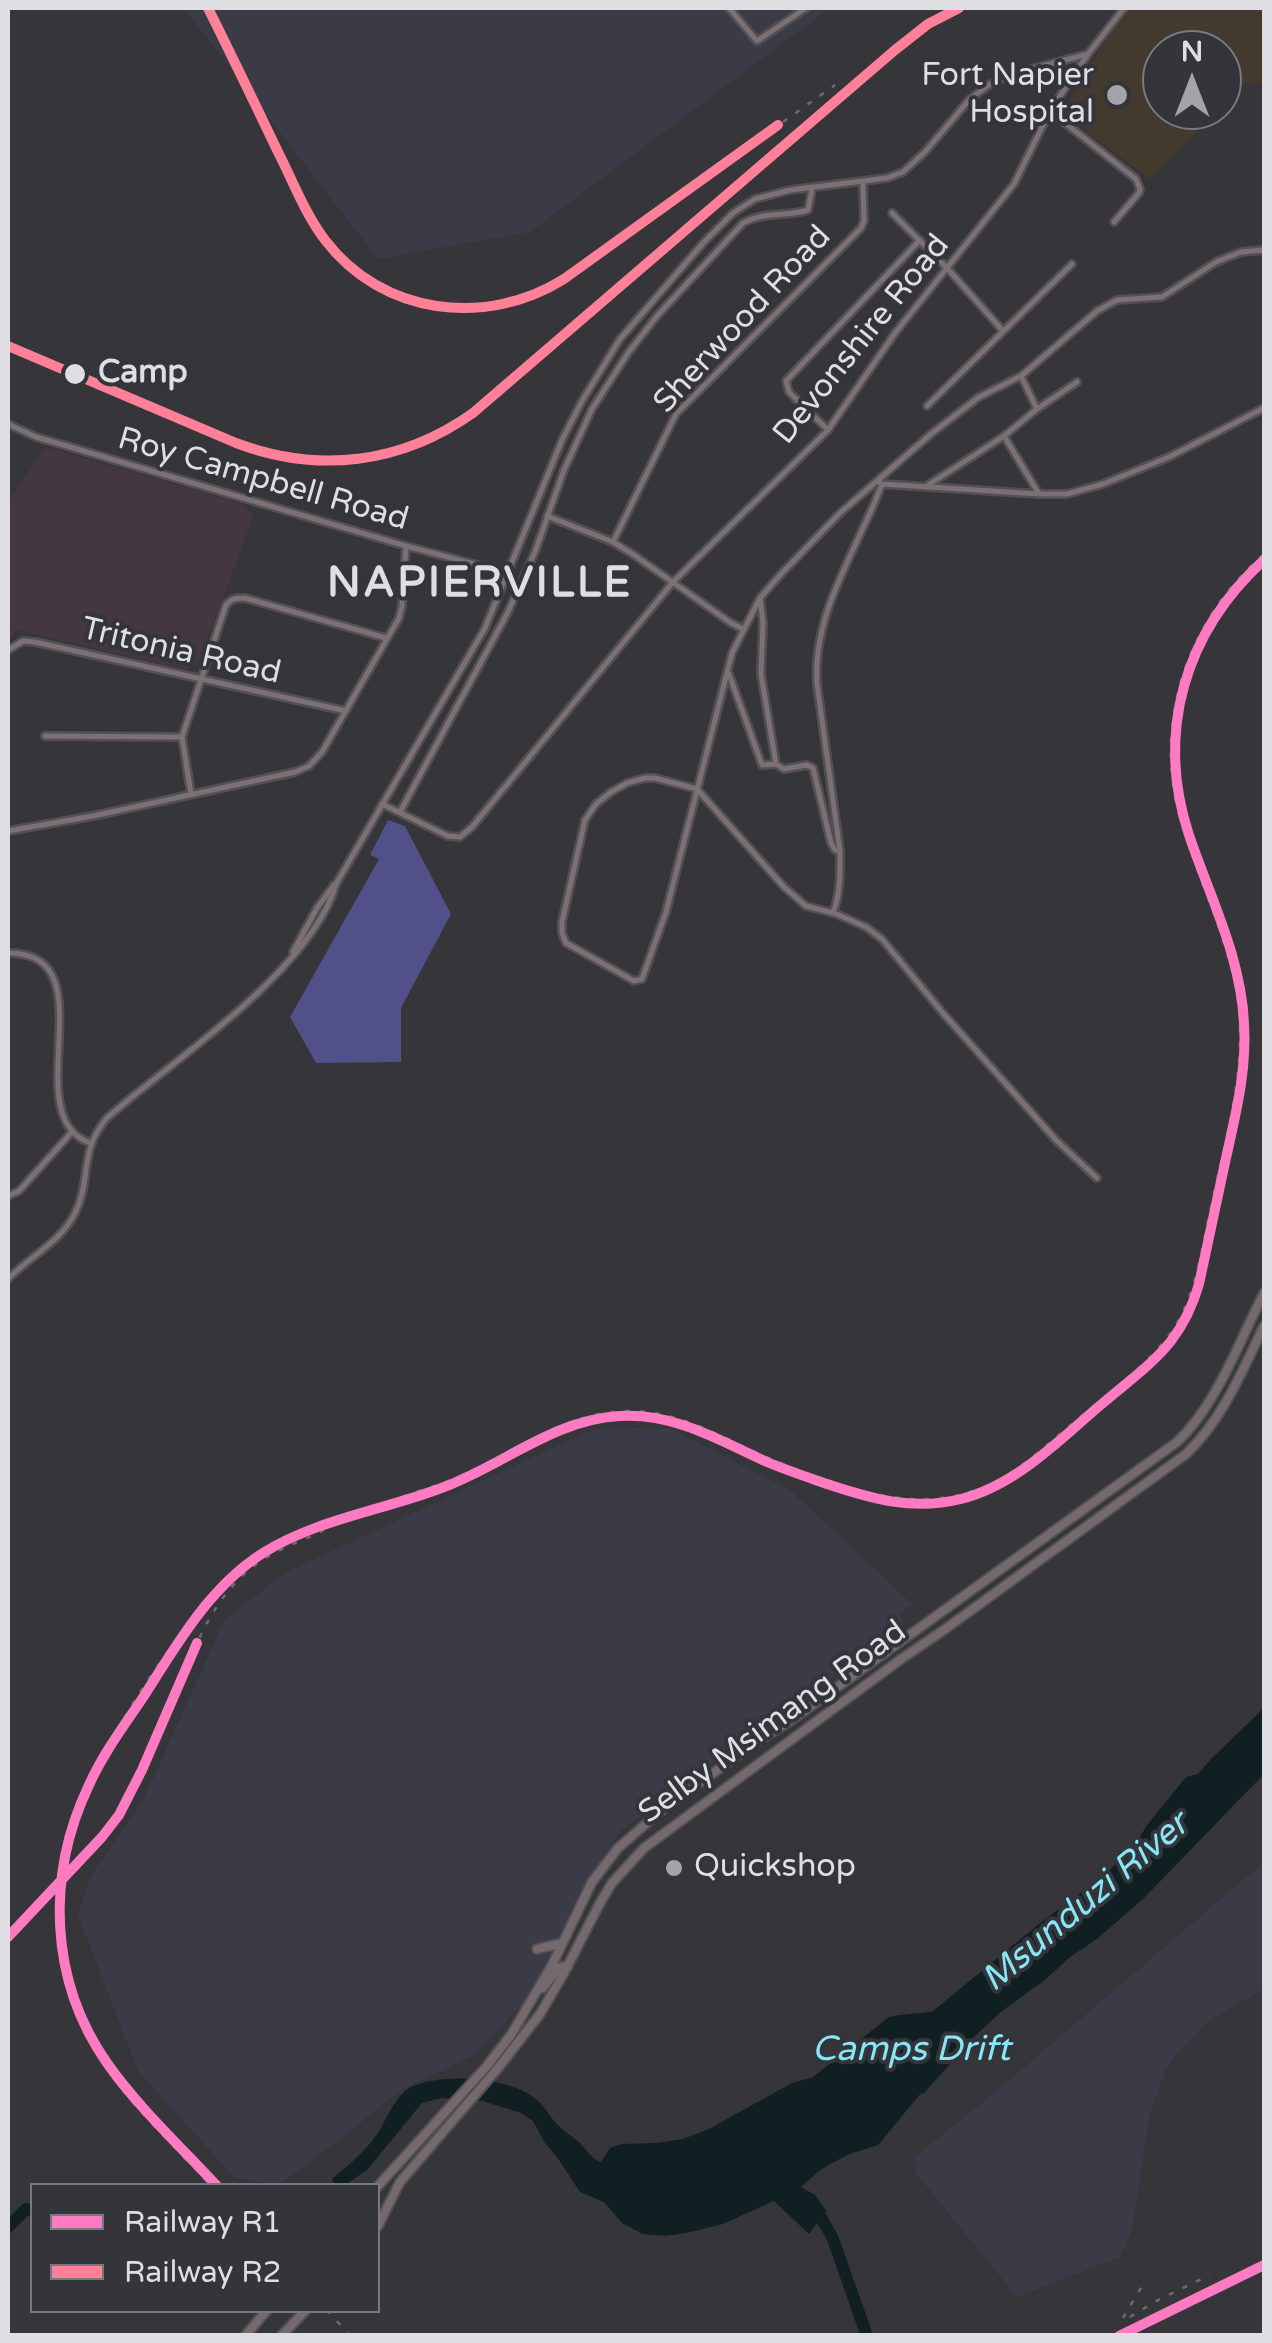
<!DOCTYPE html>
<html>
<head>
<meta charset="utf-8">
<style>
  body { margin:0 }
  #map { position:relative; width:1272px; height:2343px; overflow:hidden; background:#35353a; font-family:"Varela Round",sans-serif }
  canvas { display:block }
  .frame { position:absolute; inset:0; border:10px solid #dedee3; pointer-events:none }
  .legend { position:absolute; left:30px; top:2183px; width:350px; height:130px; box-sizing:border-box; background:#34343b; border:2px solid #78787e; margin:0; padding:12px 18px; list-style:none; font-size:30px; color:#dedee3 }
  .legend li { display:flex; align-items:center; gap:20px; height:50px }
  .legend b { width:50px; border:2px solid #78787e }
  .north { position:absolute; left:1142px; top:30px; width:100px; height:100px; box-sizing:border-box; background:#34343b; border:2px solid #78787e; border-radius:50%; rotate:0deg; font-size:28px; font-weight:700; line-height:40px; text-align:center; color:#dedee3 }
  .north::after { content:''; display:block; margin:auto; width:35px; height:45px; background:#a3a3a8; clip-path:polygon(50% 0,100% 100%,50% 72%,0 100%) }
</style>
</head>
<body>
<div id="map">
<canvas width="1272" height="2343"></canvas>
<div class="frame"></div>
<ul class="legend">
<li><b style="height:12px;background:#fe7ac1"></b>Railway R1</li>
<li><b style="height:12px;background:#ff8098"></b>Railway R2</li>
</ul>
<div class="north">N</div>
</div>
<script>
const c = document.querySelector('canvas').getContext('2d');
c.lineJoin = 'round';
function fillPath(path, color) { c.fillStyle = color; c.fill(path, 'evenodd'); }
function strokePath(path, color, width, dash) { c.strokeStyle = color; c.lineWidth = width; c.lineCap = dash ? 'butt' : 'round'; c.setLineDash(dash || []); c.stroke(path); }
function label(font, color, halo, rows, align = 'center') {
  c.font = font + ' "Varela Round",sans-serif'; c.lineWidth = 8; c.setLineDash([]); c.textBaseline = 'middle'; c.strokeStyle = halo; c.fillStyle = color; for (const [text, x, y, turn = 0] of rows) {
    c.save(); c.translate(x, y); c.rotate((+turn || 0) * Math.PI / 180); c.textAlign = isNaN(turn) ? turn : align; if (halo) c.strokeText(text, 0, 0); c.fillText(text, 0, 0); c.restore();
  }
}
const built = new Path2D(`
  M184,8h646l-300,224 -152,27z
  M606,1427l65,2 119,61 123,115 -13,7 4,14 -282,204 -41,60 -42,97 -66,69 -71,33 -60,49 -64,47 -43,-7 -97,-107 -60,-156 13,-40 51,-72 83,-184 62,-47 298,-139z
  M1264,1862v127l-53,30 -36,37 -10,16 -15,41 -18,117 -12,27 -103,40 -102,-125 1,-16 77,-62z`);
const education = new Path2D(`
  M46,447l197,57 10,13 -54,145 -12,8 -171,-40 -8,10v-138z`);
const medical = new Path2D(`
  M1126,8h138v77l-19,-2 -23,23v-56h-60v60h56l-68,69 -89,-66z`);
const green = new Path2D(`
  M388,820l17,6 46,88 -50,94v54l-85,1 -26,-46 89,-158 -9,-4z`);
const water = new Path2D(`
  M1264,1708v66l-121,125 -46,40 -27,18 -24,22 -44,32 -26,24 -53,59 -2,-1 -43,52 -31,10 -27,15 -19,17 14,8 11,16 -17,23 -35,-33 -51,23 -37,9 -21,3 -22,-2 -21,-11 -18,-21 -24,-10 -21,-32 -14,-17 -12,-22 -12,-8 -38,-12 -41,-3 -20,5 -55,67 -22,15h-10l-3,-6c16,-13 31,-26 44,-43 10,-14 18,-40 35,-49 31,-15 99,-10 125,12 10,8 15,21 25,29 5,5 12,9 18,14 8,8 11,16 22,20l9,-14 12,-4 34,-1 27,-4 26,-10 83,-46 21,-6 76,-60c15,-4 29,-2 44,-6l106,-87 68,-51 29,-30 12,-19 38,-47 12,-3 14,-16z`);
const river = new Path2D(`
  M814,2204l19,35 34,97
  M8,2227l18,-18 6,1`);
const street = new Path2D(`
  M729,8l28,33 49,-33
  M1050,111l86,68 4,10 -1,4 -25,29
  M892,213l56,56 55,62
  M1021,376l16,33
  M927,406l145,-142
  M8,424l28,13 31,9 339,100 102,27
  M828,430l-39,-38 -3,-11 134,-141
  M882,484l157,10 -35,-58
  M928,485l76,-49 33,-27 40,-27
  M1039,494h28l36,-10 66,-27 95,-49
  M547,516l66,26 21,13 97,68 12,6
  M613,542l63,-128 185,-186 3,-7 -1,-39
  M760,598l3,25 -2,51 15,90 8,5 23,-4 6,3 18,75 4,7 5,1c0,21 1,41 -7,62l-27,-7 -22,-19 -87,-98 -42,-11h-10l-18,5 -16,9 -15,12 -11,16 -23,102v11l4,10 68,38 8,-2 24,-67 66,-259 28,-55 20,-23 60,-62 91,-79 48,-37 42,-21 76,-65 20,-11 45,-3 54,-35 25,-10 23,-2
  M8,650l15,-9 12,1 311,69
  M729,674l33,91 14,-1
  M45,736l137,1
  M191,794l-9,-57 44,-132c6,-7 10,-7 19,-7l141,40
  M382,804l66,32 12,1 12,-10 201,-245 155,-152 67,-97 119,-149 36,-73 38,-57 36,-46
  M400,812l107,-198 28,-62 29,-82 28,-61 36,-56 29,-37 86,-93c21,-12 43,-6 65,-13l4,-21
  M8,831l85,-15 202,-44 14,-6 13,-14 77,-134 3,-12 4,-60
  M840,851l-23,-167c-5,-72 41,-135 65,-200l-4,-3
  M834,913l32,14 16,12 60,73 114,128 41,38
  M293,952l24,-44 17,-23
  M8,953c103,-1 6,163 82,190
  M8,1196l11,-5 52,-58
  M8,1279c21,-22 53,-37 67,-66 17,-33 3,-61 32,-95 67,-59 205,-148 229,-234l149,-256 77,-188 20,-39 38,-62 84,-97 29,-29 22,-14 35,-9 97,-12 16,-6 22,-20 44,-52 21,-16 26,-11 72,-19`);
const secondary = new Path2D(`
  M537,1949l25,-6
  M543,1988l15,-20 10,-2
  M378,2186l109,-120 24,-31 41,-70 40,-83 26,-34 44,-38 90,-65 44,-28 381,-275c39,-36 63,-102 87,-149
  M378,2226l22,-44 98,-114 42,-54 24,-41 36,-70 12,-20 32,-35 260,-191 40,-27 242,-176c37,-35 56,-83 78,-128
  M245,2336l22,-26
  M281,2336l25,-26`);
const rail = new Path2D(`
  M208,8c24,48 47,96 71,145 14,29 26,62 47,88 54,70 150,85 228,44l281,-200
  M8,346l228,97c82,31 165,21 237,-30l422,-363 33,-26 31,-16
  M203,1602c-100,137 -203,287 -103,457 30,47 74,86 111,127
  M8,1937c23,-26 48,-50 71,-76 16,-17 33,-33 44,-53 26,-43 42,-92 62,-138 19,-44 37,-84 79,-111 16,-10 34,-17 52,-25 21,-10 41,-21 63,-29 25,-10 51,-16 76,-27 62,-25 112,-70 182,-67 52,3 94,32 141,51 71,28 149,58 222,17 27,-15 50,-37 73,-56 29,-25 62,-48 87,-77 35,-38 40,-90 51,-139 14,-67 36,-136 27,-206 -9,-61 -38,-117 -56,-176 -31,-99 4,-204 82,-271
  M327,2310l23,26
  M1130,2317l26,-16 54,-26
  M1123,2318l22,-37
  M1119,2336l145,-71`);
const rail1 = new Path2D(`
  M8,1937l94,-100 17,-22 23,-45 55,-127
  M217,2186c-37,-40 -79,-79 -110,-123 -58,-83 -61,-188 -18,-278 14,-31 34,-58 53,-86 34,-53 67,-112 121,-146 54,-34 122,-43 181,-66 59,-22 111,-68 176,-71 55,-3 99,24 147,46 19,8 40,15 60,22 45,15 86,27 134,15 56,-14 99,-60 142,-96 23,-20 49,-38 68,-62 13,-17 22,-36 28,-57 9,-42 18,-84 27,-126 10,-45 21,-88 18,-135 -3,-66 -34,-126 -55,-188 -34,-103 -4,-203 75,-275
  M1119,2336l145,-71`);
const rail2 = new Path2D(`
  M208,8c24,48 47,96 70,144 15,29 27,62 47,88 57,75 161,88 239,39l214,-154
  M8,346l228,97c82,31 165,21 237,-30l422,-363 33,-26 31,-16`);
const markers = [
  [1117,95,12,"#a3a3a8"],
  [75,374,12,"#dedee3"],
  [674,1868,10,"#a3a3a8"]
];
const poiNames = [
  ["Fort Napier",1094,77],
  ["Hospital",1094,114],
  ["Quickshop",694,1868,"left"]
];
const streetNames = [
  ["Sherwood Road",743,320,-47],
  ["Devonshire Road",862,340,-51],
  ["Roy Campbell Road",263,480,16],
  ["Tritonia Road",181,652,13],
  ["Selby Msimang Road",773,1723,-36]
];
const stopNames = [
  ["Camp",98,374]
];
const waterNames = [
  ["Msunduzi River",1086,1903,-40],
  ["Camps Drift",911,2051]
];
const districtNames = [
  ["NAPIERVILLE",480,585]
];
fillPath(built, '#3b3b47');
fillPath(education, '#453740');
fillPath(medical, '#433a2d');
fillPath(green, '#525088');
fillPath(water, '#0f1f22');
strokePath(river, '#0f1f22', 12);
strokePath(street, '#515154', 10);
strokePath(secondary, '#515154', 12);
strokePath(street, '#7c7074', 5);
strokePath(secondary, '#75696d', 8);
strokePath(rail, '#706a6d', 2.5, [5, 10]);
strokePath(rail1, '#fe7ac1', 10);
strokePath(rail2, '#ff8098', 10);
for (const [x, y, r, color] of markers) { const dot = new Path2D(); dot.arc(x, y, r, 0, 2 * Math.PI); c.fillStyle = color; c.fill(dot); strokePath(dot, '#34343b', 4); }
label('32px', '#dedee3', '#34343b', poiNames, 'right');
label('32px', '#dedee3', '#34343b', streetNames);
label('bold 32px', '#dedee3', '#34343b', stopNames, 'left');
label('italic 35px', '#87e7f6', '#34343b', waterNames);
c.letterSpacing = '2.5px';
label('bold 42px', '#dedee3', '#34343b', districtNames);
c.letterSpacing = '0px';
</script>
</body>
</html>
